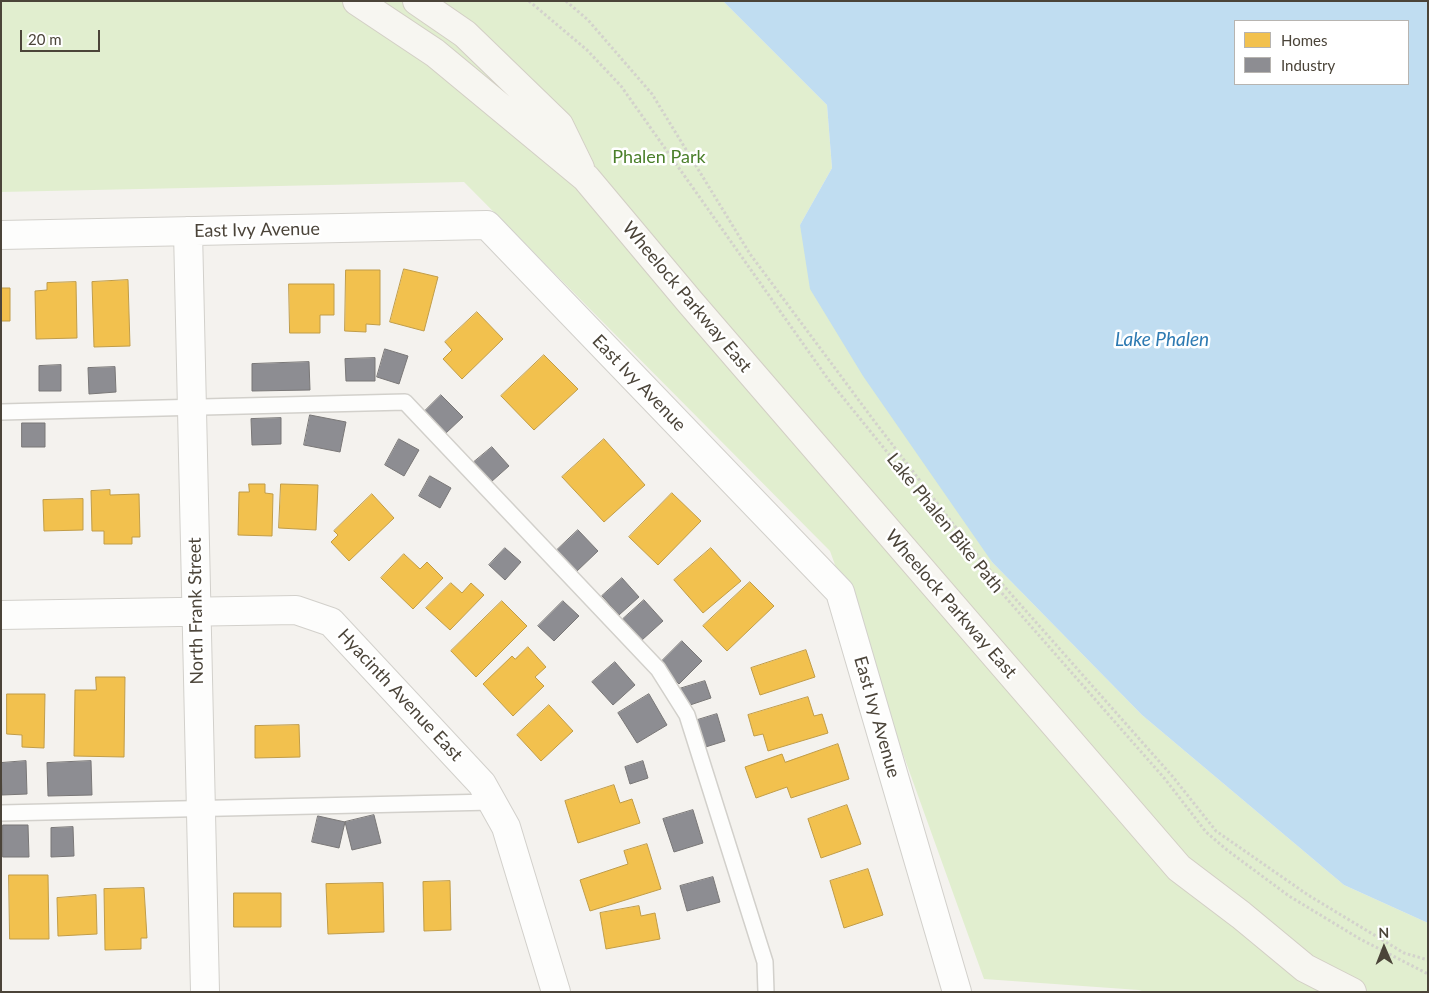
<!DOCTYPE html>
<html>
<head>
<meta charset="utf-8">
<style>
  body { margin:0 }
  #map { position:relative; width:1429px; height:993px; overflow:hidden; background:#f4f2ee; font-family:Lato,sans-serif }
  canvas { display:block }
  .frame { position:absolute; inset:0; border:2px solid #4b4439; pointer-events:none }
  .legend { position:absolute; left:1234px; top:20px; width:175px; height:65px; box-sizing:border-box; background:#fff; border:1px solid #b7b4b0; margin:0; padding:6px 9px; list-style:none; font-size:15px; color:#4b4439 }
  .legend li { display:flex; align-items:center; gap:10px; height:25px }
  .legend b { width:25px; border:1px solid #b7b4b0 }
  .north { position:absolute; left:1359px; top:923px; width:50px; height:50px; -webkit-text-stroke:4px #fff; paint-order:stroke; rotate:359deg; font-size:14px; font-weight:700; line-height:20px; text-align:center; color:#4b4439 }
  .north::after { content:''; display:block; margin:auto; width:18px; height:22px; background:#4b4439; clip-path:polygon(50% 0,100% 100%,50% 72%,0 100%) }
  .scale { position:absolute; left:20px; top:30px; width:80px; height:22px; box-sizing:border-box; border:2px solid #4b4439; border-top:0; padding-left:6px; font-size:15px; line-height:18px; white-space:nowrap; color:#4b4439; -webkit-text-stroke:4px #fff; paint-order:stroke }
</style>
</head>
<body>
<div id="map">
<canvas width="1429" height="993"></canvas>
<div class="frame"></div>
<ul class="legend">
<li><b style="height:14px;background:#f2c14e"></b>Homes</li>
<li><b style="height:14px;background:#8d8d92"></b>Industry</li>
</ul>
<div class="north">N</div>
<div class="scale">20 m</div>
</div>
<script>
const c = document.querySelector('canvas').getContext('2d');
c.lineJoin = 'round';
function fillPath(path, color) { c.fillStyle = color; c.fill(path, 'evenodd'); }
function strokePath(path, color, width, dash) { c.strokeStyle = color; c.lineWidth = width; c.lineCap = dash ? 'butt' : 'round'; c.setLineDash(dash || []); c.stroke(path); }
function label(font, color, halo, rows, align = 'center') {
  c.font = font + ' Lato,sans-serif'; c.lineWidth = 5; c.setLineDash([]); c.textBaseline = 'middle'; c.strokeStyle = halo; c.fillStyle = color; for (const [text, x, y, turn = 0] of rows) {
    c.save(); c.translate(x, y); c.rotate((+turn || 0) * Math.PI / 180); c.textAlign = isNaN(turn) ? turn : align; if (halo) c.strokeText(text, 0, 0); c.fillText(text, 0, 0); c.restore();
  }
}
const green = new Path2D(`
  M1,1h722l104,104 5,63 -32,57 192,337 150,153 202,170 84,38v69h-283l-6,-2 -155,-11 -154,-428 -366,-369 -463,10z`);
const water = new Path2D(`
  M723,1h705v922l-84,-38 -202,-170 -150,-153 -129,-186 -53,-87 -10,-64 32,-57 -5,-63zM1235,21h173v63h-173z`);
const homes = new Path2D(`
  M404,269l34,8 -14,54 -34,-9z
  M346,270h34v55l-14,-1v8l-21,-1z
  M128,280l2,66 -36,1 -2,-65z
  M76,282l1,56 -41,1 -1,-48 12,-1v-7z
  M289,284h45v31h-14v18h-30z
  M1,288h9v33h-9z
  M477,312l26,27 -41,40 -19,-20 9,-9 -7,-8z
  M544,355l34,34 -44,41 -33,-34z
  M604,439l41,46 -41,37 -42,-45z
  M249,484h16v9l8,1 -1,42 -34,-1 1,-43h10z
  M281,484l37,1 -2,45 -37,-2z
  M110,490v5l29,-1 1,43h-8v7h-28v-13h-12l-1,-40z
  M672,493l29,28 -43,44 -29,-28z
  M372,494l22,24 -45,43 -18,-19 7,-7 -4,-4z
  M83,499v31l-39,1 -1,-31z
  M711,548l30,33 -38,32 -29,-33z
  M404,554l16,15 7,-7 16,16 -30,31 -32,-31z
  M750,582l24,24 -47,45 -24,-25z
  M451,583l11,10 9,-10 13,12 -34,35 -24,-22z
  M502,601l25,25 -51,51 -25,-26z
  M528,647l18,20 -11,10 9,9 -31,30 -30,-32 29,-28 3,3z
  M806,650l9,27 -55,18 -9,-27z
  M96,677h29l-1,80 -50,-1 1,-66h21z
  M7,694h38l-1,54 -22,-1v-12l-15,-1z
  M808,697l6,19 8,-2 6,19 -60,18 -5,-17 -9,2 -6,-21z
  M549,705l24,26 -32,30 -24,-26z
  M299,725l1,32 -45,1v-32z
  M838,744l11,35 -58,19 -4,-11 -31,11 -11,-31 37,-13 3,8z
  M614,785l6,18 12,-4 8,24 -62,20 -13,-42z
  M847,805l14,39 -40,14 -13,-39z
  M647,844l14,45 -71,22 -10,-31 48,-16 -4,-13z
  M868,869l15,46 -39,13 -14,-47z
  M9,875h39l1,64h-39z
  M450,881l1,49 -27,1 -1,-49z
  M383,883l1,49 -56,2 -2,-50z
  M144,888l3,50h-6v11l-36,1 -1,-61z
  M234,893h47v34h-47z
  M96,895l1,39 -39,2 -1,-38z
  M639,906l2,10 14,-3 5,26 -54,10 -6,-36z`);
const industry = new Path2D(`
  M385,349l23,7 -9,28 -22,-7z
  M375,358v23h-29l-1,-22z
  M309,362l1,28 -58,1v-27z
  M61,365v26h-22v-25z
  M115,367l1,25 -27,2 -1,-26z
  M441,395l22,22 -17,16 -21,-22z
  M310,415l36,7 -6,30 -36,-7z
  M281,418v26l-29,1 -1,-26z
  M22,423h23v24h-23z
  M399,439l20,11 -15,26 -19,-11z
  M492,447l17,19 -18,16 -17,-20z
  M430,476l21,12 -11,20 -21,-12z
  M578,530l20,21 -22,21 -20,-21z
  M505,548l16,14 -16,18 -16,-15z
  M622,578l17,19 -20,18 -17,-19z
  M644,600l19,21 -21,19 -19,-21z
  M563,601l16,15 -25,25 -16,-15z
  M682,641l20,20 -23,23 -20,-20z
  M615,662l20,23 -22,20 -21,-23z
  M705,681l6,17 -27,9 -5,-18z
  M649,694l18,31 -30,18 -19,-30z
  M717,714l8,27 -26,8 -8,-27z
  M26,761l1,33 -25,1 -1,-32z
  M91,761l1,34 -44,1 -1,-33z
  M643,761l5,17 -18,6 -5,-17z
  M693,810l10,33 -29,9 -11,-33z
  M374,815l7,28 -29,7 -7,-28z
  M318,816l27,6 -6,26 -27,-6z
  M3,825h25l1,32h-26z
  M73,827l1,29 -23,1v-29z
  M713,877l7,25 -33,9 -7,-25z`);
const path = new Path2D(`
  M529,1l58,49 34,36 207,293 165,204 172,196 41,53 21,18 62,46 71,43 68,35
  M566,1l22,19 64,74 98,160 125,168 105,137 193,218 43,54 92,64 96,58 24,7`);
const lane = new Path2D(`
  M1,412l404,-10 253,267 29,46 78,247 1,30
  M1,813l491,-11`);
const street = new Path2D(`
  M188,231l17,761
  M1,235l486,-10 353,367 117,400
  M1,615l295,-5 35,12 151,162 24,43 50,165`);
const secondary = new Path2D(`
  M357,1l78,52 151,125 104,124 489,566 62,47 64,53 47,24
  M417,1l48,33 94,91 21,43`);
const parkNames = [
  ["Phalen Park",659,157]
];
const streetNames = [
  ["East Ivy Avenue",257,230,-1],
  ["Wheelock Parkway East",687,297,50],
  ["East Ivy Avenue",639,383,46],
  ["Lake Phalen Bike Path",945,523,51],
  ["Wheelock Parkway East",951,604,49],
  ["North Frank Street",196,611,-91],
  ["Hyacinth Avenue East",400,695,47],
  ["East Ivy Avenue",877,717,74]
];
const waterNames = [
  ["Lake Phalen",1162,340]
];
fillPath(green, '#e1eecf');
fillPath(water, '#c0ddf1');
fillPath(homes, '#f2c14e');
strokePath(homes, '#c09c48', 1);
fillPath(industry, '#8d8d92');
strokePath(industry, '#797777', 1);
strokePath(lane, '#d2d0cb', 18);
strokePath(street, '#d2d0cb', 30);
strokePath(secondary, '#d3cfc5', 30);
strokePath(path, '#d3d2cc', 3, [2.5, 2.5]);
strokePath(lane, '#fdfdfc', 15);
strokePath(street, '#fdfdfc', 28);
strokePath(secondary, '#f7f6f1', 28);
label('18px', '#4a7f2a', '#fff', parkNames);
label('18px', '#4b4439', '#fff', streetNames);
label('italic 19px', '#2e7ab2', '#fff', waterNames);
</script>
</body>
</html>
